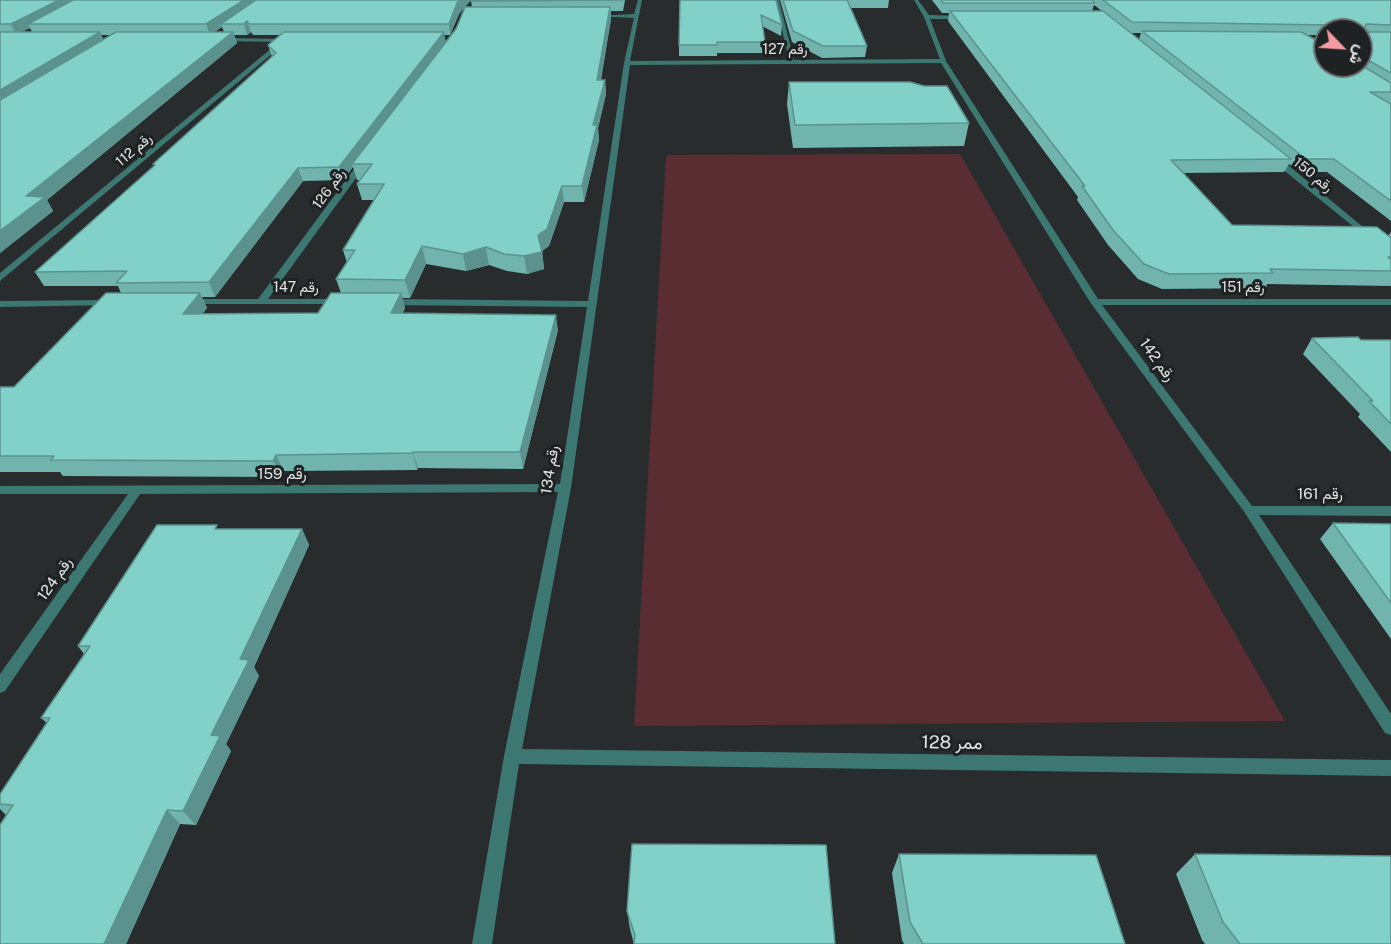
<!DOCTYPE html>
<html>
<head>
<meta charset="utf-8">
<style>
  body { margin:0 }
  #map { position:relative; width:1391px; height:944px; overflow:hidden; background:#282c2c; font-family:"Public Sans",Vazirmatn,sans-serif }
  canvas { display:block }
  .north { position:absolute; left:1313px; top:18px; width:60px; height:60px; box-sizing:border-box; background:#1f2222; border:2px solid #6d7070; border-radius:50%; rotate:115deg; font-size:16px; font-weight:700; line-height:24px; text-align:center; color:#e2e5e4 }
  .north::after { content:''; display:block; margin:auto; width:21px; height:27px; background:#f49aa2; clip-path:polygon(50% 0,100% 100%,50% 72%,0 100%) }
</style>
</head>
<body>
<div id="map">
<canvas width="1391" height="944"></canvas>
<div class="north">ش</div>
</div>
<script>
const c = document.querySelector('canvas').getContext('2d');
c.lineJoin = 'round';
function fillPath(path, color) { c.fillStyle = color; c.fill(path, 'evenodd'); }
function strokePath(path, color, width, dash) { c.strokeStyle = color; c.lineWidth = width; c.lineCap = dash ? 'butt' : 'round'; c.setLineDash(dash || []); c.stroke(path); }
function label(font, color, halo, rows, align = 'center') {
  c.font = font + ' "Public Sans",Vazirmatn,sans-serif'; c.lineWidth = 6; c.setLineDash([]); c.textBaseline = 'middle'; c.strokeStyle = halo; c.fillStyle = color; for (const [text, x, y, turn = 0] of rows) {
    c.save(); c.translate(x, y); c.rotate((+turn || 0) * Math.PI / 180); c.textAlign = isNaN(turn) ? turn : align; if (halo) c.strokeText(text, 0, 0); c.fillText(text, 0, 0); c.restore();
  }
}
const green = new Path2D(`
  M960,154l325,567 -651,5 32,-571z`);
const street = new Path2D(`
  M638,0h4l-12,61 159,-1 -14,-60h4l15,60 146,-1 -16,-42 -10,-17h4l11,15 36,1 -2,3h-33l16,42 152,238h293v6h-289l150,201h139v10l-132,-1 132,199v21l-6,-2 -140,-220 -155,-211 -149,-239 -311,2 -59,423 -49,261 869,11v16l-872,-12 -27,180h-20l32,-188 54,-264 -418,2 -135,197 -5,2v-19l128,-180h-128v-8l560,-2 27,-177 -198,-2 -5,-3 5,-3 199,2 36,-238 10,-45 -41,-2 41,-2z
  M219,38l69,1 3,2 -6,2 -285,238v-8l279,-231 -58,-1z
  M1271,156h6l114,94v7l-120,-97z
  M360,161l7,2 -99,136h74l3,1v4h-160v-4l3,-1h70z
  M111,300l3,1v4l-114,2v-6z`);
const wall = new Path2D(`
  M0,0h471l-12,14 -9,21h-6l1,7 27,-35 -1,-6 1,-1h153l-2,11h-12v8l-10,61h4l1,14 -8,34 1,12 -15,62h-20l-15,44 -7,5 2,18 -17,5 -20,-3 -18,-6 -23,6 -40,-7 -16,34h-8l3,10 -3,6 156,16 -35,139 -105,-1 -1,2 -133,1 -3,6 -218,-1 -3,-4h-60v-85h14l107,-94 -3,-7h-74l-9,-14 119,-106 -1,-2 119,-107 -4,-12 13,-10h-28l-2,-3 -4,3h-13l3,8 -190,157 6,11 -53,42zM222,27l2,5h-10zM30,28l2,4h-11zM101,35h10l-8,5zM353,167l4,13h3l-3,4 5,16h12l-31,50 4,13 -11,16 5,14 -23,20 -116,1 5,-6 -5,-11h13l88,-116 40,-1z
  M776,0l6,25 -1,11 -19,-10 3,16v11h-48v3h-38v-11z
  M780,0h109l-1,8h-37l16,38 -2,11 -43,1 -30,-16z
  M932,0h459v221l-64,-49h-28l-10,-8 -5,8 -101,1 49,52 156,11 3,-4v54l-124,-2 -1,4 -104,1 -24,-10 -30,-34 -31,-45 1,-3 -130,-176 1,-8h-7zM1094,5l8,6h-10zM1325,30h36v36h-36zM1131,33h10l-2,6zM1308,35h9l-2,4z
  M789,82l180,41 -5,23 -171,2 -6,-44z
  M1312,338l49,2h30v112l-33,-35 2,-3 -57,-60z
  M1333,523l58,1v115l-71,-100z
  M219,529h83l7,16 -55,122 5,9 -33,68 5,7 -35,74 -16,-1 -54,120h-126l6,-129 -6,-6v-15l47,-71 -6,-5 43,-64 -6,-8z
  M826,845l-192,99 -4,-15 -3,-18z
  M899,854l226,90h-221l-2,-4 -10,-67z
  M1195,854l196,90h-186l-3,-4 -26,-66z`);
const shadedWall = new Path2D(`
  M59,0h24l-55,24 2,4 -14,7 -5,-11z
  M244,0h19l-42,24 1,3 -12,8 -4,-11z
  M460,0h11l-12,14 -9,21 -1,-11 8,-21z
  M610,7l1,12 -13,75 -1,-14z
  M247,21l4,11 -4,3 -3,-11z
  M100,32l5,11 -105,63v-16z
  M233,32l4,11 -190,157 6,11 -53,42v-22l26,-35z
  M444,32l2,11 -94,121 1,3 -10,13 -4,-13z
  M605,80l1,14 -8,34 1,12 -15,62 -2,-16 11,-61z
  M298,168l5,13 -88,116 -6,-15z
  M562,186l2,16 -15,44 -9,6 -2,-17z
  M422,246l4,18 -16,34 -5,-18z
  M486,247l3,18 -23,6 -3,-17z
  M542,252l2,17 -17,5 -3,-18z
  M200,293l7,15 -17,21 -7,-15z
  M401,293l4,15 -10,21 -4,-16z
  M556,315l2,15 -35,139 -3,-17z
  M413,452l5,16 -1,2 -4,-17z
  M276,455l8,16 -3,6 -8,-16z
  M302,529l7,16 -55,122 5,9 -33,68 5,7 -35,74 -13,-14 57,-152z
  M167,810l13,14 -54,120h-22z`);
const building = new Path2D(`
  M0,0h59l-48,24h-11z
  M73,0h171l-38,24h-178z
  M256,0h204l-3,3 -8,21h-200l-2,-3 -3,3h-23z
  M472,0h151l-152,1z
  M680,0h96l6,25 -21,-10 4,27h-48v3h-38z
  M783,0h64l20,46h-44l-30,-15z
  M941,0h151l3,3h-152z
  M1103,0h288v25l-25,-1 -2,6 2,2h25v41l-30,-17v-26h-29v-5l-200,-3z
  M465,7h145l-13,73h8l-12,45h4l-15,61h-20l-15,43 -9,6 4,17 -18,4 -20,-2 -18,-7 -23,7 -41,-8 -17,34 -69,-1 19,-29h-12l41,-66h-27l15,-20h-20l104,-135z
  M950,11h153l188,148 -120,1 61,65 145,2 14,11v19h-3l3,3v11l-121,-2 3,4 -104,1 -25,-10 -31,-34 -31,-44h3z
  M1142,31l159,1 24,13v21h36v-1l30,18v9h-21l21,12v97l-57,-42h-28z
  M0,32h100l-100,58z
  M116,32h117l-207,164 19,1 -45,34v-131z
  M284,32h160l-105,135 -41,1 -89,114 -93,1 11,-12 -92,1 120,-107 -2,-1 123,-111 -8,-8z
  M1318,32h7v4z
  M789,82h121l14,4h23l22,37 -174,2z
  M106,293h94l-17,21 135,-1 13,-20h70l-10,20 165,2 -36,137h-107v1l-137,2 -3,6 -222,-1 3,-4h-54v-69h14z
  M1358,337l3,3h30v84l-22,-23h4l-61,-63z
  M1333,523l58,1v79z
  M157,525h60l-2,4h87l-62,130 9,1 -38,75 9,1 -37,75 -16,-1 -63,134h-104v-119l13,-20 -13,-1v-10l50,-76h-9l49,-72h-12z
  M632,844l194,1 9,99h-201l1,-9 -8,-24z
  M899,854l197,1 29,89h-202l-13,-22z
  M1195,854l196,2v88h-151l-17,-22z`);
const farStreetnames = [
  ["رقم 127",785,50],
  ["رقم 112",134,150,-40],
  ["رقم 150",1313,175,39],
  ["رقم 126",329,189,-54],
  ["رقم 147",296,288],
  ["رقم 151",1243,288]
];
const streetNames = [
  ["رقم 142",1157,360,54],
  ["رقم 134",550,470,-81],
  ["رقم 159",282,474],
  ["رقم 161",1320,494],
  ["رقم 124",55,579,-55]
];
const nearStreetnames = [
  ["ممر 128",952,743,1]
];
fillPath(green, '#592d32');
fillPath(street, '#3c7771');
fillPath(wall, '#70b4ad');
fillPath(shadedWall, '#5b928d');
fillPath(building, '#82d1c9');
strokePath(building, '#5b928d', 1.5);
label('14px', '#e2e5e4', '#1f2222', farStreetnames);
label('15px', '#e2e5e4', '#1f2222', streetNames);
label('18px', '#e2e5e4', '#1f2222', nearStreetnames);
</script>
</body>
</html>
